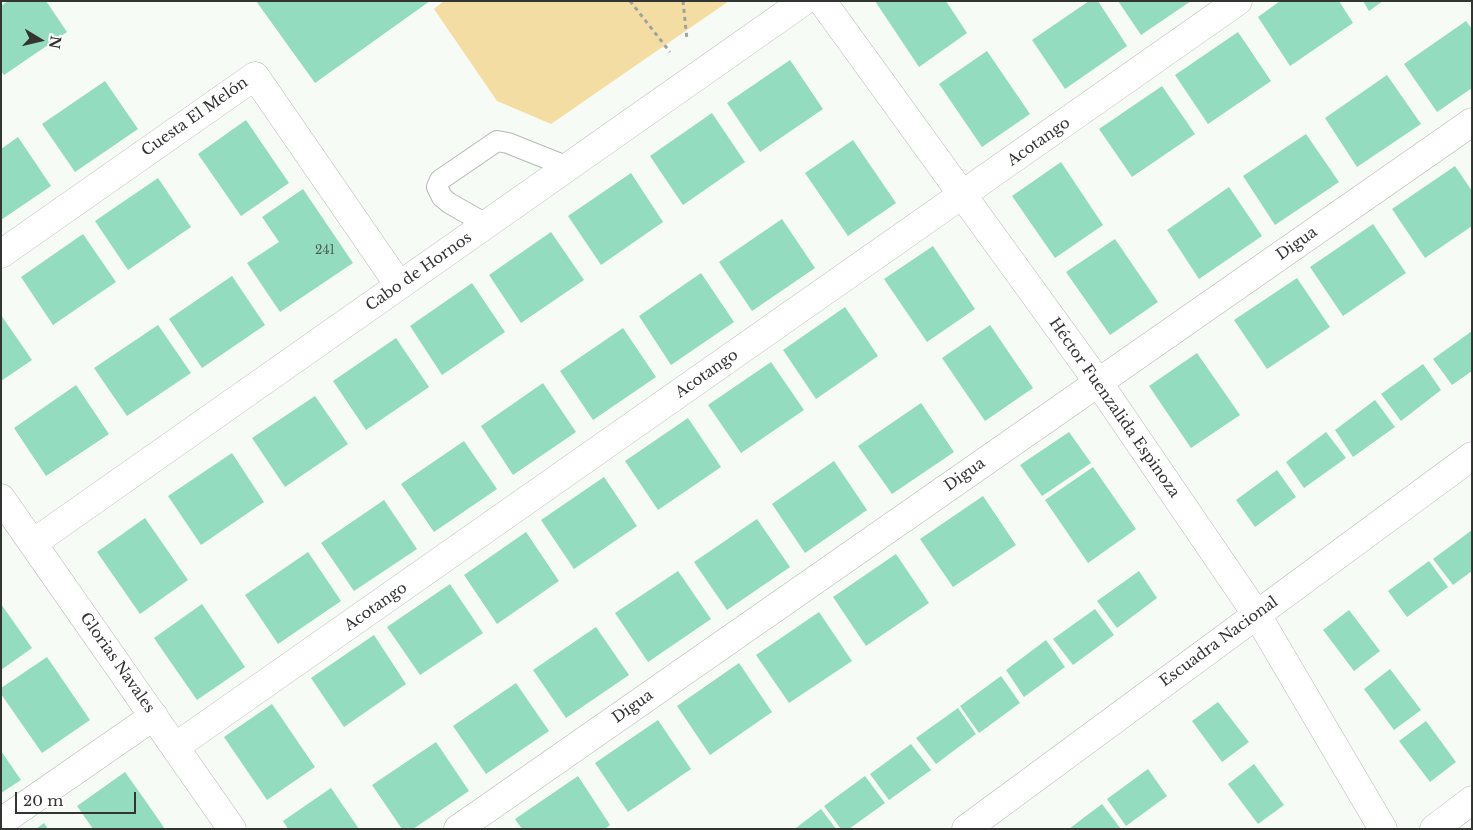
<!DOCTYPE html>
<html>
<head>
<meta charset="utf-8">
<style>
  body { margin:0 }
  #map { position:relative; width:1473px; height:830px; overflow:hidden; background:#f6fbf6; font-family:"Libre Baskerville",serif }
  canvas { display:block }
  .frame { position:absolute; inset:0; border:2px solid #333533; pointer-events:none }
  .north { position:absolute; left:15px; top:15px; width:50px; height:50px; -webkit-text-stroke:4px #fff; paint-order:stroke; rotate:99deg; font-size:14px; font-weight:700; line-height:20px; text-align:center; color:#333533 }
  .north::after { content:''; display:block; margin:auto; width:18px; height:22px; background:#333533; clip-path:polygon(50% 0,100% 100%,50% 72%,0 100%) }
  .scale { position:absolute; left:15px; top:792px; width:121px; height:22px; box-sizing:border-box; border:2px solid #333533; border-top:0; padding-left:6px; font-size:15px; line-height:18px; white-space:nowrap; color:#333533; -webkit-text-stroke:4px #fff; paint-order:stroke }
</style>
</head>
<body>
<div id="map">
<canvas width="1473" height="830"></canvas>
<div class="frame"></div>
<div class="north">N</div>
<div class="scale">20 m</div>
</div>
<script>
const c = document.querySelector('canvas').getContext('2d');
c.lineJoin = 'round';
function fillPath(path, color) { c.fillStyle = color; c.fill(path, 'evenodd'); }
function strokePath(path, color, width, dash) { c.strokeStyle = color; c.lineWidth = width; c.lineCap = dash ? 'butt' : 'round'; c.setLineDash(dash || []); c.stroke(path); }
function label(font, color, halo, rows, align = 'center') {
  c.font = font + ' "Libre Baskerville",serif'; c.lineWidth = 4; c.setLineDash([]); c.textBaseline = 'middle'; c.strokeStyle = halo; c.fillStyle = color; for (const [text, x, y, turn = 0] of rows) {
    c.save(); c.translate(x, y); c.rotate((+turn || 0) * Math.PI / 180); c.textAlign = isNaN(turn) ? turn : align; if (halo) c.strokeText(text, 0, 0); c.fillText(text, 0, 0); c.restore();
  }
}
const green = new Path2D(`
  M444,1h285l-178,123 -54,-23 -63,-92z`);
const building = new Path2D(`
  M8,1h38l21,31 -63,43 -3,-4v-65z
  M256,1h174l-115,82z
  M875,1h71l21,32 -48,34z
  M1089,1h9l29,45 -62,43 -33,-49z
  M1118,1h73l-50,34z
  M1280,1h59l14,22 -63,43 -32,-49z
  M1363,1h20l-14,10z
  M1466,21l6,8v59l-35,24 -33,-48z
  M1238,32l33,49 -63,43 -33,-49z
  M987,51l43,63 -48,33 -43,-63z
  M790,60l33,49 -63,43 -33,-49z
  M1387,75l34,49 -64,43 -32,-49z
  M105,81l33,48 -63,43 -33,-48z
  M1162,86l33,48 -63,43 -33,-48z
  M712,113l33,49 -62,43 -33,-49z
  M246,120l43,63 -48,33 -43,-62z
  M1306,134l33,48 -64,43 -32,-49z
  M18,137l33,49 -50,34v-71z
  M853,140l43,63 -48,33 -43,-63z
  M1061,162l42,63 -48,33 -43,-62z
  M1455,166l17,25v35l-47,32 -33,-49z
  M631,173l32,49 -62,43 -33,-49z
  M158,178l33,49 -63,43 -33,-49z
  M1229,187l33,49 -63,43 -32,-49z
  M303,189l50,74 -73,49 -33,-49 32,-21 -17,-25z
  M782,219l33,49 -63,43 -33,-49z
  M1373,224l33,49 -63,43 -33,-49z
  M551,232l33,48 -63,43 -32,-48z
  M83,234l33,48 -63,43 -32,-48z
  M1115,239l43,63 -48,33 -44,-63z
  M933,246l42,63 -48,33 -43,-63z
  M701,273l33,49 -63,43 -32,-49z
  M232,276l33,49 -63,43 -33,-49z
  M1297,278l33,49 -63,42 -33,-49z
  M472,283l33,49 -63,43 -32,-49z
  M845,307l33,49 -62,43 -33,-49z
  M1,315l31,45 -31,21z
  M158,325l33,48 -64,43 -33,-48z
  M990,325l43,63 -48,33 -43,-63z
  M623,328l33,49 -63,43 -33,-49z
  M1472,331v40l-20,14 -19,-26z
  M396,338l33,49 -63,43 -33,-49z
  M1197,353l43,62 -49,33 -42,-62z
  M771,362l33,48 -63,43 -33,-48z
  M1423,364l18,26 -40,31 -20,-27z
  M543,383l33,49 -63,43 -32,-49z
  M76,385l33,49 -63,42 -32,-48z
  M315,396l33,48 -63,43 -33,-49z
  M1375,400l20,27 -42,30 -18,-27z
  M921,403l33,49 -62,42 -34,-48z
  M688,418l33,49 -63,43 -33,-49z
  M1069,432l22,31 -49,33 -22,-31z
  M1326,432l20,26 -42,30 -18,-26z
  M464,441l33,48 -63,43 -33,-48z
  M232,453l32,49 -63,43 -33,-49z
  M834,461l33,49 -62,43 -33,-49z
  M1093,467l43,62 -48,34 -43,-63z
  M1277,470l19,27 -41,30 -19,-27z
  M604,477l33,49 -63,43 -33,-49z
  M983,496l33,49 -63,42 -33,-48z
  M384,500l33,49 -63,42 -33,-48z
  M145,518l43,62 -48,34 -43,-62z
  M757,519l33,48 -63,43 -33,-48z
  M1472,530v41l-19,14 -20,-26z
  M526,532l33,49 -62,43 -33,-49z
  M308,552l33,49 -63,43 -33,-49z
  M896,554l33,49 -63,43 -33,-49z
  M1429,561l19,26 -41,30 -19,-26z
  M678,571l33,48 -63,43 -33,-49z
  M1139,571l18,27 -40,30 -20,-27z
  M450,584l33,49 -63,42 -33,-48z
  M1,604l31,44 -31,22z
  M202,604l43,63 -48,33 -43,-62z
  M1095,609l19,26 -41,30 -20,-26z
  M1349,610l31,41 -26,20 -31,-41z
  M819,612l33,49 -63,42 -33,-48z
  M596,627l33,48 -63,43 -33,-48z
  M374,635l32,49 -62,43 -33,-49z
  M1046,640l19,27 -41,30 -18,-27z
  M47,657l43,63 -48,33 -41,-59v-6z
  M739,663l33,49 -62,43 -33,-49z
  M1390,669l31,41 -27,20 -30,-41z
  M1001,676l19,27 -41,30 -19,-27z
  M516,683l33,48 -63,43 -33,-48z
  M1218,702l31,40 -27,20 -30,-41z
  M272,704l43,63 -48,33 -43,-63z
  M958,708l18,26 -40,30 -20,-26z
  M658,720l33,49 -63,43 -33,-49z
  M1426,721l30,41 -26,20 -31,-41z
  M436,742l33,49 -56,38h-11l-30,-44z
  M911,744l20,26 -42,30 -19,-26z
  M1,751l20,29 -20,13z
  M1254,764l30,41 -26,19 -30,-40z
  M1148,769l19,27 -41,30 -19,-27z
  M125,772l22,31 18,26h-72l-16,-23z
  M578,776l32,49 -5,4h-83l-7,-10z
  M865,776l20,27 -36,26h-8l-17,-23z
  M331,788l28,41h-71l-5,-8z
  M1102,804l19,25h-52l13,-10z
  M821,809l15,20h-41l6,-5z
  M44,823l4,6h-12z`);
const path = new Path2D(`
  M630,1l40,51
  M683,1l4,39`);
const lane = new Path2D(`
  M486,224l-37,-21 -7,-6 -5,-10 3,-7 57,-39 11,2 60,24`);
const street = new Path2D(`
  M822,1l276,381 159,233 126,214
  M1,254l254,-178 144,209
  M1,498l231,331
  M33,543l771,-542
  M175,747l1063,-746
  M1,822l153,-106
  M458,829l1014,-707
  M966,829l506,-373
  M1434,829l38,-29`);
const numberNames = [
  ["241",325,251]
];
const streetNames = [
  ["Cuesta El Melón",195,117,-35],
  ["Acotango",1039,142,-35],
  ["Digua",1297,244,-35],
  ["Cabo de Hornos",419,272,-35],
  ["Acotango",707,374,-35],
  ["Héctor Fuenzalida Espinoza",1114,408,55],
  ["Digua",965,475,-35],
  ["Acotango",376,607,-35],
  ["Escuadra Nacional",1219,642,-36],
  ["Glorias Navales",117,663,55],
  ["Digua",633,707,-35]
];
fillPath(green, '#f3dda2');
fillPath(building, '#93dcc0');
strokePath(lane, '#b4b9b3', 22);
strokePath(street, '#b4b9b3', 29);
strokePath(path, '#9fa39f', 3, [4, 4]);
strokePath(lane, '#fff', 20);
strokePath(street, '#fff', 28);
label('12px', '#4b5f56', null, numberNames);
label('15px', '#333533', '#fff', streetNames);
</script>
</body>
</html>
